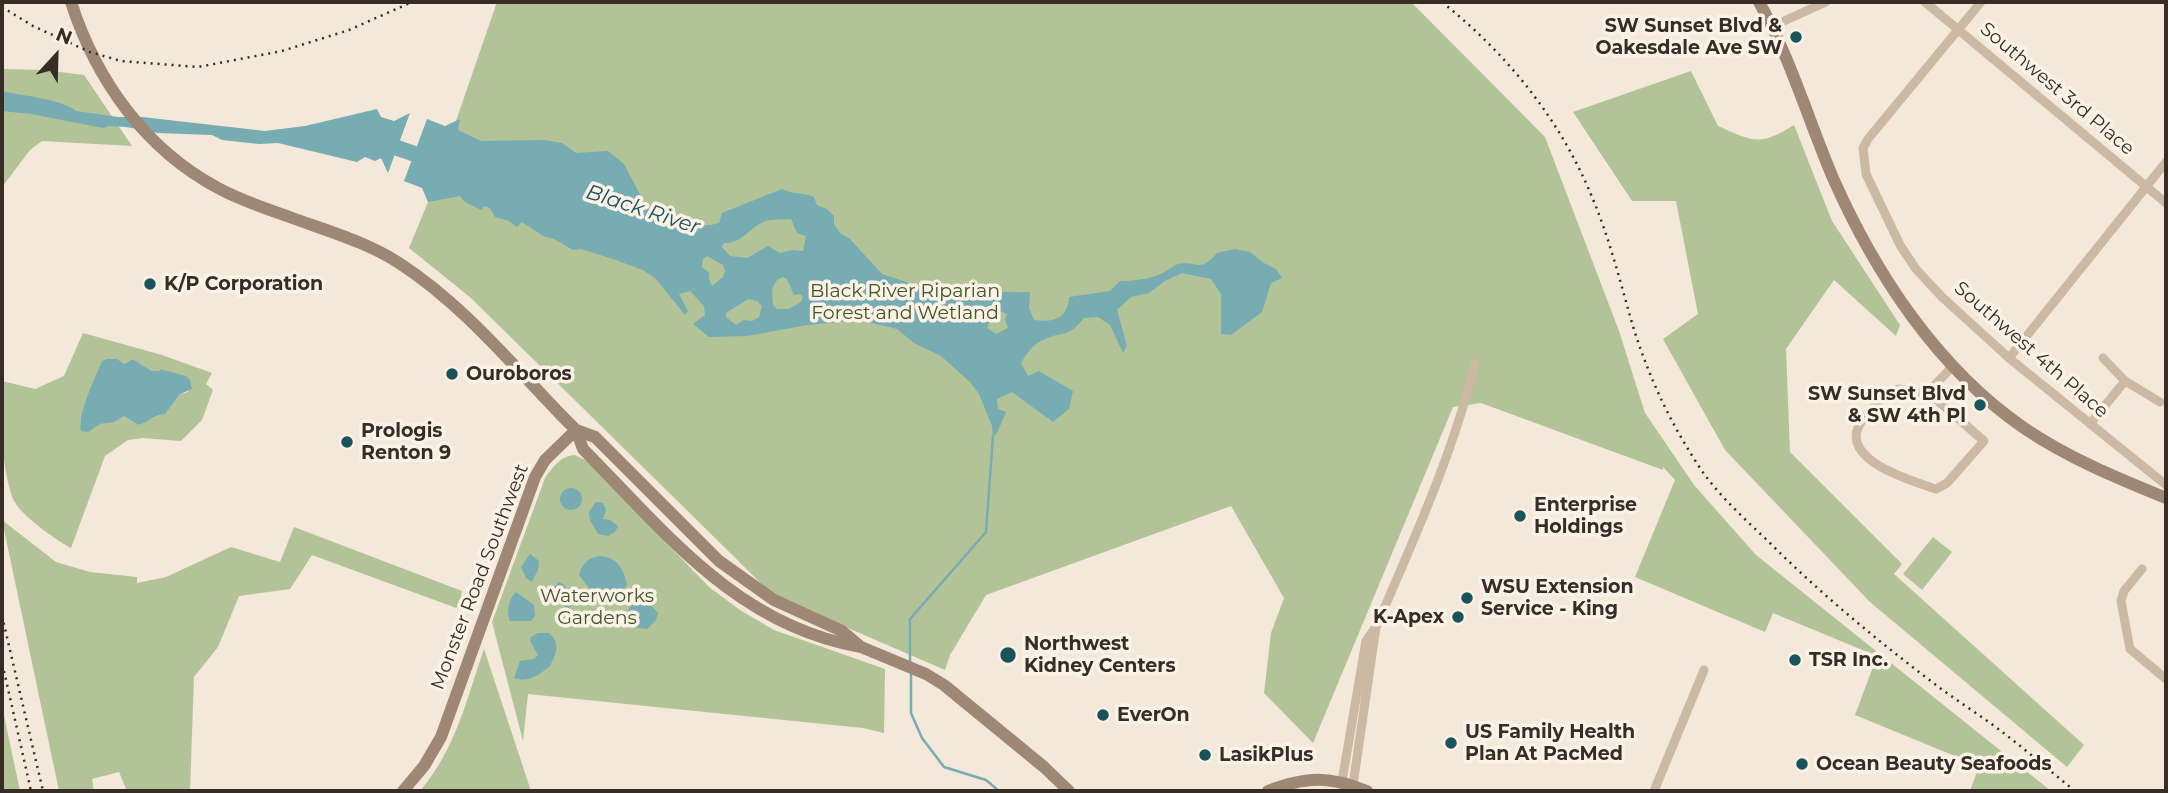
<!DOCTYPE html>
<html>
<head>
<meta charset="utf-8">
<style>
  body { margin:0 }
  #map { position:relative; width:2168px; height:793px; overflow:hidden; background:#f3e8d9; font-family:Montserrat,sans-serif }
  canvas { display:block }
  .frame { position:absolute; inset:0; border:4px solid #372c26; pointer-events:none }
  .north { position:absolute; left:21px; top:21px; width:70px; height:70px; -webkit-text-stroke:5px #faf2e6; paint-order:stroke; rotate:22deg; font-size:19px; font-weight:700; line-height:28px; text-align:center; color:#372c26 }
  .north::after { content:''; display:block; margin:auto; width:24px; height:32px; background:#372c26; clip-path:polygon(50% 0,100% 100%,50% 72%,0 100%) }
</style>
</head>
<body>
<div id="map">
<canvas width="2168" height="793"></canvas>
<div class="frame"></div>
<div class="north">N</div>
</div>
<script>
const c = document.querySelector('canvas').getContext('2d');
c.lineJoin = 'round';
function fillPath(path, color) { c.fillStyle = color; c.fill(path, 'evenodd'); }
function strokePath(path, color, width, dash) { c.strokeStyle = color; c.lineWidth = width; c.lineCap = dash ? 'butt' : 'round'; c.setLineDash(dash || []); c.stroke(path); }
function label(font, color, halo, rows, align = 'center') {
  c.font = font + ' Montserrat,sans-serif'; c.lineWidth = 7; c.setLineDash([]); c.textBaseline = 'middle'; c.strokeStyle = halo; c.fillStyle = color; for (const [text, x, y, turn = 0] of rows) {
    c.save(); c.translate(x, y); c.rotate((+turn || 0) * Math.PI / 180); c.textAlign = isNaN(turn) ? turn : align; if (halo) c.strokeText(text, 0, 0); c.fillText(text, 0, 0); c.restore();
  }
}
const green = new Path2D(`
  M497,2h914l134,135 74,194 26,82 49,72 62,70 295,236h-81l9,-25 -124,-51 22,-59 -104,-43 -8,19 -130,-55 40,-97 -12,-13v3l-182,-67 -28,4 -140,336 -49,-50 7,-60 13,-35 -53,-92 -245,89 -36,60 -5,15 -171,-74 -303,-298 -62,-50 19,-46z
  M2,69l42,1 40,5 48,71 -90,-5 -12,9 -28,37z
  M1691,71l27,55c34,15 42,21 76,-1l38,96 68,104 -4,11 -62,-56 -48,69 4,103 112,112 -8,10 190,171 -17,22 -197,-165 -145,-152 -62,-111 35,-25 -22,-113h-44l-59,-89z
  M83,333l79,22 50,18 -6,11 7,6 -11,30 -21,21 -38,-3 -15,2 -23,16 -34,92c-15,-8 -51,-33 -58,-49 -13,-36 -11,-79 -11,-118l33,8 29,-13zM113,359l11,5 9,-5 19,12h7l1,-2 28,9v14l-8,2 -15,19c-11,2 -16,10 -27,12l-14,-9 -24,8 -20,-1 11,-34 19,-29z
  M575,455l12,6 122,126 31,23 34,20 111,39 -1,64 -21,-5 -335,-34 -5,47 -31,-119 53,-144c8,-11 15,-22 30,-23z
  M2,520l54,42 34,10 47,5v6l29,-6 65,-30 49,15 14,-35 168,64 -3,18 -147,-54 -22,34 -51,7 -21,51 -24,30 -4,114h-63l-8,-19 -27,7 2,12h-35z
  M1933,537l19,15 -30,38 -19,-16z
  M484,649l47,142h-111c36,-43 46,-90 64,-142z
  M2,706l18,85h-18z`);
const water = new Path2D(`
  M2,91c20,5 60,8 74,20l42,6h24l123,14 40,-5 72,-17 4,8 13,4 16,-8 -22,60 -7,-15 -6,3 -10,-4 -8,5 -79,-19 -19,1 -37,-4 -10,-5 -54,-2 -32,-6 -17,-1 -6,2 -72,-14 -29,-3z
  M427,119l18,7 15,-7 -2,11 23,11 64,-1 17,3 14,10 32,-2 16,13 23,44c22,10 47,23 72,15l3,-10 60,-24c11,6 20,3 32,8l3,8 10,4 7,7v8l7,10 8,4 33,36 24,8 11,8 9,-1 19,6 8,-6 16,7c20,-7 40,-3 61,-4l-1,16 5,12c20,3 34,-2 35,-23l41,-6 10,-10c15,0 30,-2 43,-8 5,-3 10,-7 15,-9 18,-4 22,10 39,-11l18,-4 15,3 14,11 12,6 6,9 -11,5 -9,29 -31,23 -10,-1v-40l-10,-15 -29,-6 -17,8 -16,12 -18,4 -14,13 10,36 -4,7 -13,-28 -12,-8 -14,1c-17,21 -19,12 -39,21 -11,4 -18,14 -24,24l7,13 11,-5 34,20 -4,18 -16,13 -41,-30 -15,7 1,10 8,3 -9,21 -4,4 -1,-11 -13,-32 -9,-12 -29,-26 -27,-13 -17,-14 -37,-9 -52,5 -61,11 -38,1 -16,-13 12,-9 -1,-9 -14,-15 -11,3 9,17 -3,4 -29,-36 -13,-9 -30,-11 -32,-10 -8,1 -19,-11 -11,-3 -21,-14 -5,5 -8,-6 -14,-4 -5,-9 -6,-2 -3,4 -16,-8 -5,-6 -32,6 -6,-14 -18,-7zM791,219l6,14 9,3 -3,15 -10,-1 -13,3 -12,-7 -21,12 -17,-2 -8,-9 2,-4c16,1 24,-13 37,-20 9,-5 20,-3 30,-4zM707,256l16,9 2,6 -2,6 -11,9 -3,-7v-6l-7,-6 1,-8zM783,277l4,2 7,16 6,-1 3,3 -2,5 -12,7h-12l-4,-4 -1,-16 5,-9zM748,299l9,2 5,5 -3,11 -7,4 -8,-1 -8,5 -10,-8v-4zM995,309l12,5 -2,6 3,8 -12,6 -9,-6z
  M107,359h10l7,5 9,-5 19,12h7l1,-2 26,7 4,4 2,9 -12,5 -15,20c-11,0 -16,9 -27,11l-14,-9 -10,6 -14,2 -12,8 -7,-1c-4,-16 14,-53 21,-70z
  M560 499a11 11 0 1 1 22 0a11 11 0 1 1-22 0Z
  M596,502l7,1 3,7 -3,9 7,1 8,6 -3,6 -7,4 -10,-2 -8,-14 -1,-8z
  M530,554l9,7 -1,9 -6,12 -6,-4 -5,-11z
  M600,556c17,1 25,14 27,30l-18,14 -10,1 -20,-26c4,-12 8,-17 21,-19z
  M559,582c11,5 12,14 12,25l-5,1 -15,-13v-4z
  M516,592l18,13 1,11 -4,5h-21c-4,-9 -1,-23 6,-29z
  M639,600l11,4 8,9 -2,7 -9,9 -13,-2 -8,-7c2,-10 3,-16 13,-20z
  M538,633h11c12,10 7,21 1,33 -11,9 -22,17 -36,12l6,-17 14,-2 4,-4 -8,-14 1,-4z`);
const stream = new Path2D(`
  M910,663v-44l76,-87 7,-96
  M911,673v40l11,25 22,29 42,13 13,11`);
const river = new Path2D(`
  M380,142l55,19`);
const street = new Path2D(`
  M1925,2l241,201
  M1981,2l-113,137 -5,9 3,26 34,71 16,24 26,28 67,61 157,127
  M1773,26l53,-24
  M2009,358l157,-196
  M2103,358l22,23 35,21
  M1899,389l27,5 11,6 47,41 -37,42 -11,6c-27,-9 -106,-32 -71,-72 10,-11 19,-24 34,-28z
  M1926,394l27,-28
  M2090,424l35,-43
  M2142,569l-18,22 -3,10 9,48 36,30
  M1342,781l24,-140 11,-16c37,-86 76,-171 98,-262
  M1353,785l23,-158
  M1654,791l50,-121`);
const secondary = new Path2D(`
  M71,2c25,78 74,147 147,186 22,12 46,20 69,28 37,14 78,25 112,47 62,40 111,99 162,152l15,15 7,19c83,84 155,177 278,198
  M1759,2c31,55 49,117 74,176 42,95 104,190 191,250 44,30 93,50 142,70
  M576,430l19,7 124,124 55,39 68,31 19,16 65,27 18,11 100,82 25,24
  M403,791l21,-25 17,-29 94,-260 10,-17 31,-30
  M1268,791c39,-15 61,-15 99,0`);
const rail = new Path2D(`
  M1442,2c65,52 118,117 150,195 17,40 28,84 40,126 16,53 39,102 70,148 19,27 45,50 69,73 51,51 107,97 165,141 21,16 44,30 65,46 25,19 49,40 74,60
  M2,7l31,19 57,26 31,9 77,6 84,-16 67,-21 63,-28
  M2,616l41,175
  M4,671l27,120`);
const markers = [
  [1796,37,7,"#1a535b"],
  [150,284,7,"#1a535b"],
  [452,374,7,"#1a535b"],
  [1980,405,7,"#1a535b"],
  [347,442,7,"#1a535b"],
  [1520,516,7,"#1a535b"],
  [1467,598,7,"#1a535b"],
  [1458,617,7,"#1a535b"],
  [1008,655,9,"#1a535b"],
  [1795,660,7,"#1a535b"],
  [1103,715,7,"#1a535b"],
  [1451,743,7,"#1a535b"],
  [1205,755,7,"#1a535b"],
  [1802,764,7,"#1a535b"]
];
const poiNames = [
  ["SW Sunset Blvd &",1782,26,"right"],
  ["Oakesdale Ave SW",1782,48,"right"],
  ["K/P Corporation",164,284],
  ["Ouroboros",466,374],
  ["SW Sunset Blvd",1966,394,"right"],
  ["& SW 4th Pl",1966,416,"right"],
  ["Prologis",361,431],
  ["Renton 9",361,453],
  ["Enterprise",1534,505],
  ["Holdings",1534,527],
  ["WSU Extension",1481,587],
  ["Service - King",1481,609],
  ["K-Apex",1444,617,"right"],
  ["Northwest",1024,644],
  ["Kidney Centers",1024,666],
  ["TSR Inc.",1809,660],
  ["EverOn",1117,715],
  ["US Family Health",1465,732],
  ["Plan At PacMed",1465,754],
  ["LasikPlus",1219,755],
  ["Ocean Beauty Seafoods",1816,764]
];
const streetNames = [
  ["Southwest 3rd Place",2057,89,40],
  ["Southwest 4th Place",2031,350,41],
  ["Monster Road Southwest",480,577,-69]
];
const parkNames = [
  ["Black River Riparian",905,291],
  ["Forest and Wetland",905,313],
  ["Waterworks",597,596],
  ["Gardens",597,618]
];
const waterNames = [
  ["Black River",643,210,18]
];
fillPath(green, '#b2c398');
fillPath(water, '#76acb2');
strokePath(stream, '#76acb2', 2.5);
strokePath(river, '#76acb2', 16);
strokePath(street, '#ccb9a4', 9);
strokePath(secondary, '#9f8776', 12);
strokePath(rail, '#372c26', 2.5, [2, 5]);
for (const [x, y, r, color] of markers) { const dot = new Path2D(); dot.arc(x, y, r, 0, 2 * Math.PI); c.fillStyle = color; c.fill(dot); strokePath(dot, '#faf2e6', 2.5); }
label('bold 19px', '#372c26', '#faf2e6', poiNames, 'left');
label('19px', '#372c26', '#faf2e6', streetNames);
label('19px', '#435629', '#faf2e6', parkNames);
label('italic 21px', '#1a535b', '#faf2e6', waterNames);
</script>
</body>
</html>
